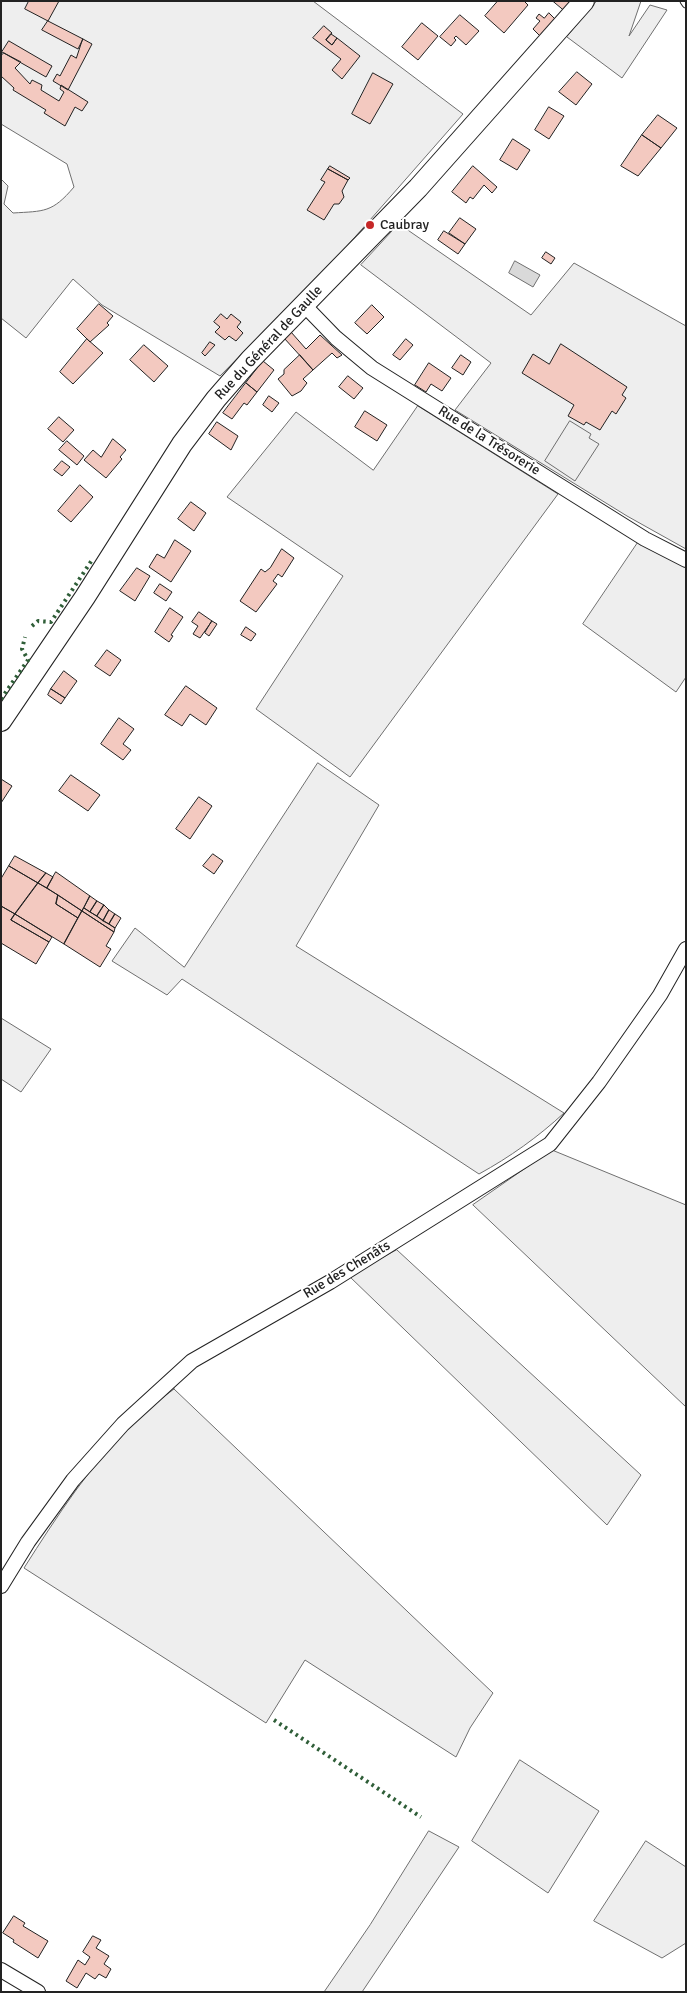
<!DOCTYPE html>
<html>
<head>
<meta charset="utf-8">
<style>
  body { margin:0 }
  #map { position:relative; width:687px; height:1993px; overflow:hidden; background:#fff; font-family:Signika,sans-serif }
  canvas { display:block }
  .frame { position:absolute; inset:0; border:2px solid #222; pointer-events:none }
</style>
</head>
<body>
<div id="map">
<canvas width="687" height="1993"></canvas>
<div class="frame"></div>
</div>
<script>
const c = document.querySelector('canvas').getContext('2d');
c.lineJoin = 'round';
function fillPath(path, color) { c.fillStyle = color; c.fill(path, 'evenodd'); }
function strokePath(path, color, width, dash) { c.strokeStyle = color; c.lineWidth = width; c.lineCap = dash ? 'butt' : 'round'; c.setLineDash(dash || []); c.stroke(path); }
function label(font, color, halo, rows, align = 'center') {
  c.font = font + ' Signika,sans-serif'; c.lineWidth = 4; c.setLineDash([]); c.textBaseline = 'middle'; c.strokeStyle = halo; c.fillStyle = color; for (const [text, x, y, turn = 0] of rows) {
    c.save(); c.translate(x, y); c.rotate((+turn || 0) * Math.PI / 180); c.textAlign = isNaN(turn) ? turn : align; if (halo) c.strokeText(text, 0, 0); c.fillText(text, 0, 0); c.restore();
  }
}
const green = new Path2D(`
  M1,1h312l150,113 -122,139 -121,123 -118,-71 -29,-26 -47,59 -25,-20v-139l7,7 -4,18 9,9c31,-2 39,0 61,-26l-7,-23 -66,-40z
  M597,1h44l-12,35 21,-31 17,5 -45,68 -55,-41z
  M399,224l132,91 43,-52 112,63v223l-59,-33 -172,-106 36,-47 -130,-98z
  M418,406l140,88 -208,283 -94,-68 87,-133 -116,-79 69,-85 77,58z
  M639,541l47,26v110l-10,15 -93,-68z
  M318,763l61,42 -83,141 268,167c-26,24 -54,44 -85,61l-297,-195 -15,16 -55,-34 23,-33 49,39z
  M1,1018l50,31 -30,43 -20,-13z
  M552,1150l134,55v202l-213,-202z
  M397,1250l244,225 -34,50 -258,-249z
  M174,1389l319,304 -23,35 -14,29 -151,-97 -39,63 -242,-155c33,-52 67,-104 111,-148 11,-11 26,-21 39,-31z
  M520,1760l79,51 -51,82 -76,-52z
  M429,1831l30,16 -97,145h-38l46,-67z
  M646,1841l40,26v76l-24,15 -68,-37z`);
const parking = new Path2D(`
  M570,421l21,13 -2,4 10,6 -24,37 -30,-20z`);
const water = new Path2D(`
  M515,261l25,14 -7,12 -24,-14z`);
const building = new Path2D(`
  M29,1h30l-11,20 -23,-12z
  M498,1h26l4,4 -24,28 -19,-17z
  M553,1h18l-7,9z
  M549,13l6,6 -15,17 -7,-7 7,-8 -4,-3 3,-4 5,4z
  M460,15l19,16 -13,14 -10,-9 -2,2 2,2 -5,6 -11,-9z
  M48,21l35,18 -5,10 -36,-19z
  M422,23l16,13 -20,24 -16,-13z
  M324,26l8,7 -6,7 6,5 5,-7 23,18 -18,23 -10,-9 9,-11 -28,-21z
  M331,34l6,4 -5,7 -6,-5z
  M83,39l9,5 -24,46 -15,-9 4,-7 3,2 11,-21 5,3z
  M9,41l43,25 -6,11 -44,-25z
  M4,53l17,9 -6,6 15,16 2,-4 10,5 -1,5 18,11 5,-9 -4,-3 1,-4 27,17 -6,9 -7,-4 -10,19 -21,-13 2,-3 -33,-20 1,-2 -13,-12v-20z
  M577,72l15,12 -16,21 -17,-13z
  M373,73l20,11 -23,40 -18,-10z
  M549,107l15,9 -15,23 -14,-9z
  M658,115l19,13 -16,20 -19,-13z
  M642,135l19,13 -23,28 -17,-10z
  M513,139l17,11 -13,20 -17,-10z
  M330,166l20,12 -2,2 -20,-11z
  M473,166l24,21 -5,6 -8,-8 -11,14 -3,-2 -4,6 -14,-11z
  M328,169l20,11 -6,11 2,6 -5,7h-5l-10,16 -17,-10 18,-28 -4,-2z
  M460,218l16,11 -11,15 -16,-11z
  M444,231l21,13 -7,10 -20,-14z
  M546,252l9,6 -4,6 -9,-6z
  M99,304l14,12 -6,7 2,2 -19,17 -13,-13z
  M372,305l12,12 -17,17 -12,-11z
  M221,314l6,5 4,-5 10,8 -4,5 6,6 -7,8 -7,-5 -4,4 -10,-8 5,-5 -6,-5z
  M291,332l15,17 14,-14 22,20 -5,3 -5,-5 -19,17 -29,-32z
  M87,339l16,14 -30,31 -13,-12z
  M406,339l7,6 -13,15 -7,-5z
  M210,342l5,3 -10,11 -3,-3z
  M561,344l66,43 -5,8 4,3 -10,16 -4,-3 -12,19 -14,-8 -2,3 -16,-9 6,-11 -52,-32 11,-19 16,10z
  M144,345l24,21 -14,16 -24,-22z
  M300,355l13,15 -10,9 4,4 -6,8 -9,5 -14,-17 6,-5v-4z
  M461,355l10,7 -8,13 -11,-7z
  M263,361l11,9 -17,22 -11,-9z
  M429,363l22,15 -9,13 -11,-7 -5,8 -11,-7z
  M348,376l15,12 -9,11 -15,-12z
  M246,383l11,9 -10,13 -3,-2 -12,16 -9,-6z
  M269,396l10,7 -7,9 -9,-7z
  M365,411l22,14 -10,16 -22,-14z
  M59,417l15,13 -11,12 -15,-13z
  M217,422l21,14 -7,14 -22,-16z
  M113,439l13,11 -6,7 2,2 -16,19 -22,-18 9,-10 8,7z
  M67,441l17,15 -7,9 -18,-15z
  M62,461l8,6 -8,9 -8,-6z
  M80,485l13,12 -22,25 -13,-11z
  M191,502l15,11 -12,18 -16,-12z
  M175,540l16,11 -20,31 -22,-15 8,-13 7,4z
  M282,549l12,9 -12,19 -4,-3 -5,7 4,3 -21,28 -16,-11 21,-32 4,3 5,-4z
  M137,568l13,8 -15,25 -15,-10z
  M160,584l12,8 -6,9 -12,-8z
  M170,608l13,9 -12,18 2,1 -4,6 -14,-10z
  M199,612l13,9 -12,17 -7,-4 5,-8 -6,-4z
  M212,621l5,3 -8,12 -4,-3z
  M246,627l10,7 -5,7 -10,-6z
  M107,650l14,10 -11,16 -15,-10z
  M64,671l13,10 -12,17 -14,-9z
  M186,686l31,22 -11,17 -16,-11 -8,12 -17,-11z
  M51,689l14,9 -4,6 -13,-9z
  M119,718l15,11 -11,15 8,6 -8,10 -22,-16z
  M71,775l29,20 -12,16 -29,-20z
  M1,779l11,7 -11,17z
  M199,797l13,9 -22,33 -14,-10z
  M213,854l10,7 -9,13 -11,-8z
  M15,856l31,17 -8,10 -29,-17z
  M9,866l29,17 -23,31 -14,-8v-27z
  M56,872l34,24 -8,15 -35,-23z
  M46,873l7,4 -6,11 -9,-5z
  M38,883l20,12 -2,9 22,14 -14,26 -49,-30z
  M58,895l24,16 -4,7 -22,-14z
  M90,896l7,5 -7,11 -6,-4z
  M97,901l7,4 -7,11 -7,-4z
  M104,905l5,5 -6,11 -6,-5z
  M1,906l14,8 -4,6 38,22 -13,22 -35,-21z
  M84,908l31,20 -1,4 -32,-21z
  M109,910l6,4 -6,10 -6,-3z
  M82,911l32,21 -8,14 5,3 -11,18 -36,-23z
  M15,914l37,23 -3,5 -38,-22z
  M115,914l6,4 -6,10 -6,-4z
  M14,1916l11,7 -2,3 25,15 -10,17 -25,-16 1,-2 -11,-7z
  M93,1936l8,4 -5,8 13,8 -5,8 7,5 -5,9 -7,-4 -4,5 -9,-6 -9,15 -11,-7 12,-21 7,5 5,-8 -7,-5z`);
const service = new Path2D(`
  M684,1l2,3`);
const minor = new Path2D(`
  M304,305l32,33 36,30 273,171 41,21
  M1,1586l27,-44 45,-62 50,-56 69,-63 138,-79 220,-138 49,-62 61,-87 26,-46
  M1,1970l37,22`);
const secondary = new Path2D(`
  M1,721l84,-124 97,-153 34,-45 34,-39 168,-172 166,-187`);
const hedge = new Path2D(`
  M32,626l6,-5 13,1 41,-62
  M1,699l27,-39 -6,-11 3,-12
  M274,1720l147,97`);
const markers = [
  [370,225,5,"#c62828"]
];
const poiNames = [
  ["Caubray",380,225]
];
const streetNames = [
  ["Rue du Général de Gaulle",269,343,-47],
  ["Rue de la Trésorerie",489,441,32],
  ["Rue des Chenâts",347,1270,-31]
];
fillPath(green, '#eee');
strokePath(green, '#6f6f6f', 1);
fillPath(parking, '#ededed');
strokePath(parking, '#6f6f6f', 1);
fillPath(water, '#d9d9d9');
strokePath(water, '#6f6f6f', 1);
fillPath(building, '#f3c9c0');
strokePath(building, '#222', 1);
strokePath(service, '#222', 9);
strokePath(minor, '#222', 16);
strokePath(secondary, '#222', 22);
strokePath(service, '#fff', 7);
strokePath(minor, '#fff', 14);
strokePath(secondary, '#fff', 20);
strokePath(hedge, '#2f5e38', 4, [2.5, 4]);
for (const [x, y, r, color] of markers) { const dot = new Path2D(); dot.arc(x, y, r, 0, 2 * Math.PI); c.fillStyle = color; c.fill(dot); strokePath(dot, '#fff', 2); }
label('14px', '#222', '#fff', poiNames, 'left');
label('14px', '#222', '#fff', streetNames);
</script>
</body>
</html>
